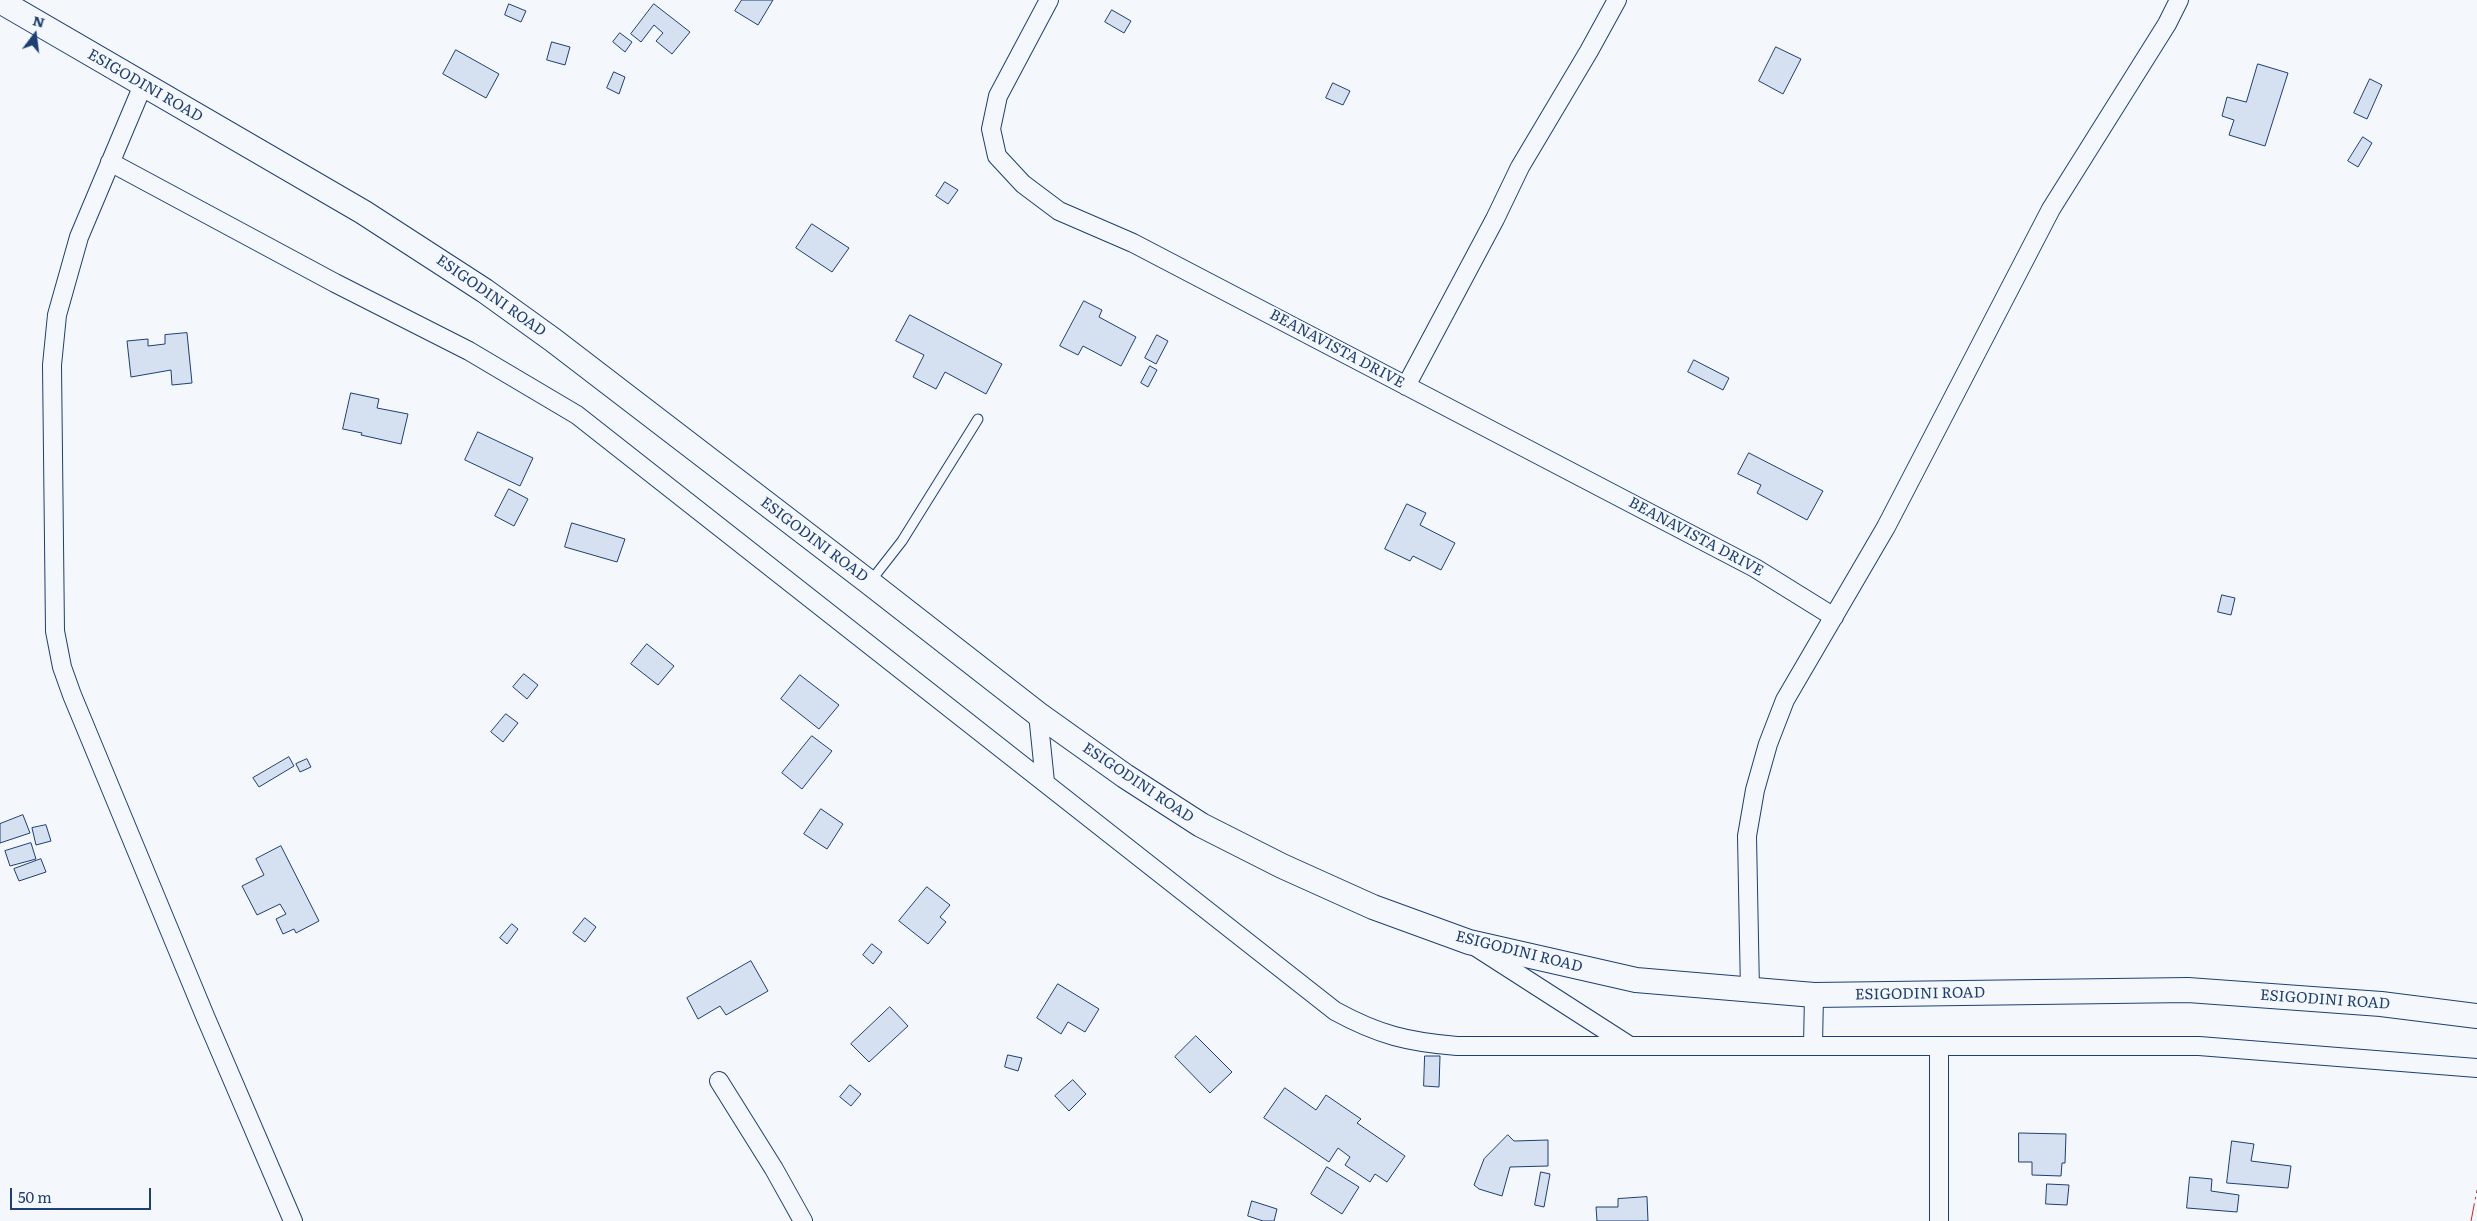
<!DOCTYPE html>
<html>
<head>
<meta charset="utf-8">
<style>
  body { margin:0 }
  #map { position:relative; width:2477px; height:1221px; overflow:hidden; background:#f4f7fb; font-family:Literata,serif }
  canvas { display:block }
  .north { position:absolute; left:10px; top:10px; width:50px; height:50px; -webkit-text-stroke:4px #f4f7fb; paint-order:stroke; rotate:15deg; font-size:14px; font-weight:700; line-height:20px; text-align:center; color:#1d3f73 }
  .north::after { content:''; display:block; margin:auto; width:18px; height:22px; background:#1d3f73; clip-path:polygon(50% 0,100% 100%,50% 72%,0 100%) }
  .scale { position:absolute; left:10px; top:1188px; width:141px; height:22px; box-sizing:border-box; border:2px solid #1d3f73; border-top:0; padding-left:6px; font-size:15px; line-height:18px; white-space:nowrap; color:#1d3f73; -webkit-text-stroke:4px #f4f7fb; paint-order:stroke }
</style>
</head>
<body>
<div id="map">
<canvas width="2477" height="1221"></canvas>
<div class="north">N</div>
<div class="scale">50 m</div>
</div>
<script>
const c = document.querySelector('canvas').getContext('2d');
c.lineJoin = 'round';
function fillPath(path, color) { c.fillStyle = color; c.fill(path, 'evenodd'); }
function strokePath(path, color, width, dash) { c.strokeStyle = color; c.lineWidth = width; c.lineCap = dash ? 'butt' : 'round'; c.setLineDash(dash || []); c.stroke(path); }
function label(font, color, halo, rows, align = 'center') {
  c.font = font + ' Literata,serif'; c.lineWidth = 4; c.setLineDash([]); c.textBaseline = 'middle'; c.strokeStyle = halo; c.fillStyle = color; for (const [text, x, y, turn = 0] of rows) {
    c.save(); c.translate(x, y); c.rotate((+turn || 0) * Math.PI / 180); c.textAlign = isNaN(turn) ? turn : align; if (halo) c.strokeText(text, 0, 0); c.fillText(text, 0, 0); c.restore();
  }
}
const building = new Path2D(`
  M742,0h31l-15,25 -23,-14z
  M509,4l17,7 -5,11 -16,-7z
  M654,4l36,28 -18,22 -16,-13 7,-8 -9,-8 -13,17 -10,-8z
  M1112,10l19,11 -7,12 -19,-11z
  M620,33l12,9 -7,10 -12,-10z
  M552,42l18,5 -5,18 -18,-5z
  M1776,47l25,12 -18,35 -24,-13z
  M456,50l43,24 -13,24 -43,-24z
  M2258,64l30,9 -23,73 -36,-11 5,-15 -12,-4 5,-19 19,5z
  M614,72l11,5 -6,17 -12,-6z
  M2370,79l12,6 -15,34 -13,-6z
  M1333,83l17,8 -7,14 -17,-7z
  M2363,137l9,6 -14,24 -10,-6z
  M945,182l13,8 -10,14 -12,-8z
  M812,224l37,24 -17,24 -36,-24z
  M1084,301l18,9 -3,7 37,20 -15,29 -38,-20 -5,9 -18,-9z
  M910,315l92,49 -16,30 -41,-22 -9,17 -23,-12 11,-22 -28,-14z
  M187,333l5,50 -20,2 -1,-15 -40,7 -4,-36 21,-2v7l17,-2v-9z
  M1157,335l11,6 -12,23 -11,-6z
  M1694,360l35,18 -6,12 -35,-18z
  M1150,366l7,4 -9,17 -7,-4z
  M351,393l28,6 -2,9 31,6 -7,30 -40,-9 1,-2 -19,-4z
  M478,432l55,26 -13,28 -55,-26z
  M1749,453l74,38 -16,29 -50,-27 4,-8 -23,-11z
  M509,489l19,10 -14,27 -19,-10z
  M1407,504l19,9 -6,12 35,18 -14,27 -28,-14 -3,5 -25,-12z
  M572,523l53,16 -8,23 -52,-15z
  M2222,595l13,3 -4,17 -13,-3z
  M647,644l27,22 -16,19 -27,-21z
  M524,674l14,11 -11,14 -14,-12z
  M800,675l39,30 -20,24 -38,-30z
  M506,714l12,9 -15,19 -12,-10z
  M812,736l20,15 -30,38 -20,-16z
  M289,757l5,9 -35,21 -6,-9z
  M307,759l4,8 -11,5 -4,-8z
  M821,809l22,15 -16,25 -23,-15z
  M23,815l7,18 -30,10v-19z
  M46,825l5,16 -15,4 -4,-17z
  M31,843l5,16 -26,7 -5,-15z
  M281,846l38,75 -23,12 -2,-4 -11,5 -7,-15 10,-5 -6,-10 -23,11 -15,-29 22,-11 -8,-16z
  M41,859l5,13 -27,9 -5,-12z
  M927,887l23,18 -10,12 6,5 -18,22 -29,-23z
  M585,918l11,9 -11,15 -12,-9z
  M512,924l6,5 -11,15 -7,-6z
  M872,944l10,8 -9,12 -10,-9z
  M751,961l17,30 -42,24 -6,-9 -22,13 -11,-21z
  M1058,984l41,25 -14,23 -17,-10 -7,12 -24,-16z
  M890,1007l18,19 -39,36 -18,-18z
  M1196,1036l36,36 -22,21 -35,-36z
  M1008,1055l14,3 -4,13 -13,-4z
  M1425,1056h15l-1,31 -15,-1z
  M1073,1080l13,14 -17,17 -14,-15z
  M850,1085l11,9 -10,12 -11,-9z
  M1285,1088l31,22 10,-15 35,24 -4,4 48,33 -18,26 -12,-8 -5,8 -25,-17 5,-8 -12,-9 -9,14 -65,-44z
  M2019,1133l47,1 -1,29h-3l-1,13 -29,-1v-13h-13z
  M1508,1135l6,6 34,-1v26l-38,1 -8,29 -23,-7 -5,-4 10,-26z
  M2232,1141l22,3 -3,17 40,5 -3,22 -61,-5z
  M1327,1167l32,20 -17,27 -31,-20z
  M1541,1172l9,2 -6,33 -9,-2z
  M2190,1177l22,2 -1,12 28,4 -2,17 -50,-4z
  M2047,1184l22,1 -2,20 -21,-1z
  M1647,1197l1,24h-51l-1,-14h22v-8z
  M1252,1201l25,8 -3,12h-11l-15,-5z`);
const lane = new Path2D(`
  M870,582l32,-41 76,-122`);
const street = new Path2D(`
  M1049,0l-51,96 -7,33 6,27 26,28 36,27 74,32 622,325 79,49
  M143,85l-64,152 -22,78 -5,50 3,266 7,36 10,28 133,321 88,205
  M110,162l225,121 134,68 108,64 758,596c44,24 73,31 122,35h742l278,22
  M1406,386l89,-167 25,-52 69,-116 28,-51
  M1038,714l7,68
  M1476,947l154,99
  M1750,991l-3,-155 8,-46 13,-46 17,-44 101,-173 165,-318 116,-185 12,-24
  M1813,1045l1,-50
  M1939,1048v173
  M719,1081l55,88 29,52`);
const secondary = new Path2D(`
  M0,1l363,211 122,79 68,49 317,243 168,131 87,62 76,49 81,41 91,41 96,35 167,38 178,15 374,-5 193,14 96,12`);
const power = new Path2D(`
  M2471,1221l6,-31`);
const streetNames = [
  ["ESIGODINI ROAD",145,86,30],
  ["ESIGODINI ROAD",491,296,35],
  ["BEANAVISTA DRIVE",1337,349,28],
  ["BEANAVISTA DRIVE",1696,537,28],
  ["ESIGODINI ROAD",814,540,37],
  ["ESIGODINI ROAD",1138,783,34],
  ["ESIGODINI ROAD",1519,952,14],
  ["ESIGODINI ROAD",1920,994,-1],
  ["ESIGODINI ROAD",2325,1000,4]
];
fillPath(building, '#d5e0f0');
strokePath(building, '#1d3f73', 1);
strokePath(lane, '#1d3f73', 11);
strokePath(street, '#1d3f73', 20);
strokePath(secondary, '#1d3f73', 26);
strokePath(lane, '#f4f7fb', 9);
strokePath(street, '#f4f7fb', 18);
strokePath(secondary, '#f4f7fb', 24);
strokePath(power, '#c62828', 1, [18, 4, 2.5, 4]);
label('15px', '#1d3f73', '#f4f7fb', streetNames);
</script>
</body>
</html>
